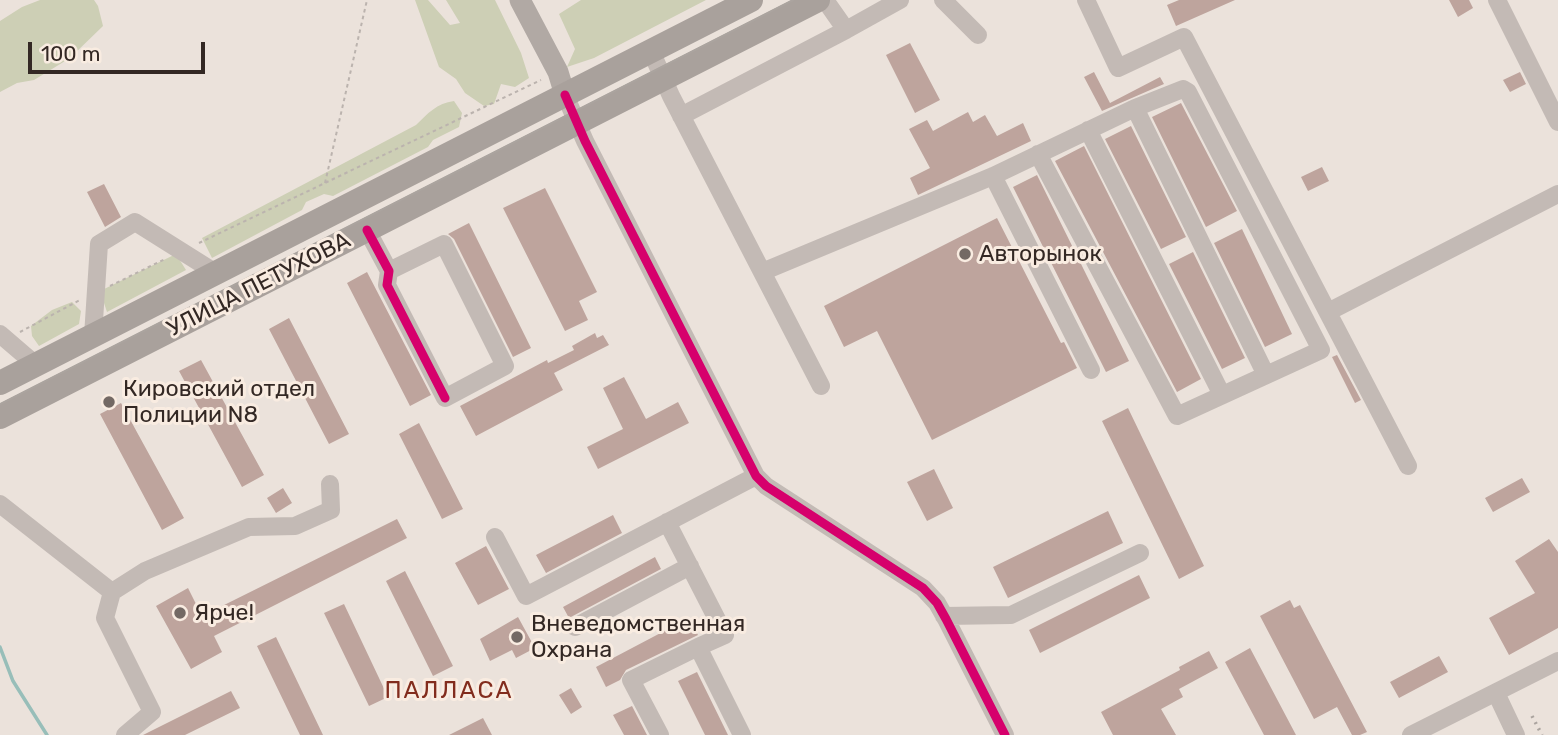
<!DOCTYPE html>
<html>
<head>
<meta charset="utf-8">
<style>
  body { margin:0 }
  #map { position:relative; width:1558px; height:735px; overflow:hidden; background:#ebe2db; font-family:Rubik,sans-serif }
  canvas { display:block }
  .scale { position:absolute; left:28px; top:42px; width:177px; height:32px; box-sizing:border-box; border:4px solid #332824; border-top:0; padding-left:9px; font-size:21px; line-height:24px; white-space:nowrap; color:#332824; -webkit-text-stroke:5px #f9ece1; paint-order:stroke }
</style>
</head>
<body>
<div id="map">
<canvas width="1558" height="735"></canvas>
<div class="scale">100 m</div>
</div>
<script>
const c = document.querySelector('canvas').getContext('2d');
c.lineJoin = 'round';
function fillPath(path, color) { c.fillStyle = color; c.fill(path, 'evenodd'); }
function strokePath(path, color, width, dash) { c.strokeStyle = color; c.lineWidth = width; c.lineCap = dash ? 'butt' : 'round'; c.setLineDash(dash || []); c.stroke(path); }
function label(font, color, halo, rows, align = 'center') {
  c.font = font + ' Rubik,sans-serif'; c.lineWidth = 6; c.setLineDash([]); c.textBaseline = 'middle'; c.strokeStyle = halo; c.fillStyle = color; for (const [text, x, y, turn = 0] of rows) {
    c.save(); c.translate(x, y); c.rotate((+turn || 0) * Math.PI / 180); c.textAlign = isNaN(turn) ? turn : align; if (halo) c.strokeText(text, 0, 0); c.fillText(text, 0, 0); c.restore();
  }
}
const green = new Path2D(`
  M40,0h54l4,6 5,20 -33,32 -36,22 -17,3 -17,9v-71l22,-14z
  M415,0h13l22,25 10,-2 -14,-23h49l26,53 8,25 -14,9 -14,-3 -7,20 -10,2 -19,-13 -9,-14 -17,-12z
  M581,0h125l-112,58 -27,9 8,-18 -16,-35z
  M454,101l8,12 -3,14 -26,13 -5,7 -95,49 -9,-2 -18,8 -4,8 -90,48 -10,-20 214,-113c11,-11 21,-22 38,-24z
  M176,254l10,16 -79,42 -7,-21z
  M72,302l9,9 -2,13 -40,22 -7,-10 -1,-10 21,-16z`);
const stream = new Path2D(`
  M0,647l13,34 34,54`);
const building = new Path2D(`
  M1179,0h56l-59,26 -9,-21z
  M1449,0h20l4,8 -15,9z
  M910,43l30,57 -25,13 -29,-58z
  M1094,72l16,31 50,-26 4,7 -62,27 -18,-34z
  M1520,72l6,12 -16,8 -7,-12z
  M1181,103l56,108 -31,16 -54,-110z
  M968,112l5,10 12,-7 12,21 26,-13 8,18 -113,54 -8,-17 20,-10 -21,-39 18,-9 6,11z
  M1131,126l55,111 -25,12 -56,-110z
  M1084,146l117,233 -24,13 -122,-231z
  M1322,167l7,14 -21,10 -7,-14z
  M1037,175l92,186 -23,11 -93,-185z
  M104,184l17,33 -16,10 -18,-35z
  M545,188l52,104 -18,9 9,19 -23,11 -62,-123z
  M997,218l64,125 3,-1 13,26 -145,72 -55,-109 -33,16 -20,-41z
  M469,223l62,125 -18,9 -59,-118 -6,-5z
  M1242,229l50,105 -27,13 -51,-104z
  M1193,252l52,106 -23,11 -53,-105z
  M367,272l64,123 -21,11 -63,-123z
  M289,318l60,116 -20,10 -60,-115z
  M595,333l2,5 6,-3 6,10 -55,28 9,17 -87,46 -16,-30 87,-46 1,3 26,-13 -2,-4z
  M1337,355l24,45 -6,3 -23,-46z
  M201,360l63,115 -22,12 -63,-116z
  M624,377l22,42 32,-17 11,21 -91,46 -11,-22 36,-18 -20,-41z
  M121,403l63,115 -22,12 -62,-116z
  M1128,408l76,158 -25,13 -77,-158z
  M419,423l44,86 -21,10 -43,-85z
  M934,469l19,39 -26,13 -20,-39z
  M1522,478l8,14 -37,20 -8,-14z
  M283,488l9,15 -16,10 -9,-15z
  M1108,511l15,32 -115,55 -15,-31z
  M613,515l9,18 -76,40 -10,-18z
  M397,519l10,19 -193,98 8,16 -31,17 -35,-63 32,-18 14,28z
  M1549,539l9,13v76l-49,27 -20,-37 46,-25 -20,-32z
  M486,546l23,43 -31,16 -23,-42z
  M655,557l6,12 -92,49 -6,-11z
  M405,571l48,95 -20,10 -47,-95z
  M1139,575l11,23 -110,55 -11,-23z
  M1290,600l4,8 6,-3 67,127 -7,3h-8l-15,-28 -23,12 -54,-103z
  M344,604l44,93 -19,9 -45,-93z
  M518,617l17,31 -19,10 -4,-8 -22,11 -10,-22z
  M689,618l9,17 -72,35 -6,10 -14,7 -10,-20z
  M276,637l47,98h-23l-43,-89z
  M1250,648l46,87h-32l-39,-73z
  M1209,651l9,17 -39,21 4,8 -22,12 15,26h-63l-12,-23 79,-42 -1,-3z
  M1439,656l9,16 -49,26 -9,-16z
  M697,672l31,63h-23l-27,-54z
  M571,688l11,19 -11,7 -12,-19z
  M231,691l9,17 -55,27h-42z
  M632,706l15,29h-23l-11,-20z
  M483,718l9,17h-43z`);
const path = new Path2D(`
  M325,183l42,-183
  M199,243l342,-163
  M110,286l55,-27
  M20,332l60,-32`);
const minor = new Path2D(`
  M825,0l21,30 54,-30
  M943,0l35,35
  M1086,0l32,68 66,-31 224,429
  M1497,0l61,122
  M651,51l20,45 150,290
  M565,95l20,46 171,335 10,10 157,102 14,15 9,16 59,116
  M1135,108l131,267
  M681,116l165,-86
  M1088,130l134,265
  M993,176l98,194
  M367,230l22,41 -2,14 58,113 60,-32 -61,-122 -55,27
  M762,272l231,-96 142,-68 48,-19 5,3 133,258 -144,66 -139,-262
  M1328,312l230,-118
  M0,334l36,31
  M93,336l6,-92 36,-22 81,51
  M0,504l112,88 33,-21 104,-44 46,-1 36,-16 -1,-26
  M667,522l58,113 -27,12
  M495,537l31,59 230,-120
  M112,592l-7,26 47,94 -27,23
  M944,616l67,-1 129,-62
  M575,627l115,-61
  M1496,693l20,42
  M660,735l-29,-55 67,-33 44,88
  M1411,735l147,-74`);
const major = new Path2D(`
  M520,0l38,72 7,23`);
const highway = new Path2D(`
  M0,383l751,-383
  M0,417l818,-417`);
const tram = new Path2D(`
  M0,404l793,-404`);
const rail = new Path2D(`
  M1532,716l10,19`);
const cycleway = new Path2D(`
  M565,95l20,46 171,335 10,10 157,102 14,15 9,16 59,116
  M367,230l22,41 -2,14 58,113`);
const markers = [
  [965,254,7,"#736964"],
  [109,402,7,"#736964"],
  [180,613,7,"#736964"],
  [517,637,7,"#736964"]
];
const poiNames = [
  ["Авторынок",979,254],
  ["Кировский отдел",123,389],
  ["Полиции N8",123,415],
  ["Ярче!",194,613],
  ["Вневедомственная",531,624],
  ["Охрана",531,650]
];
const streetNames = [
  ["УЛИЦА ПЕТУХОВА",259,285,-27]
];
const neighbourhoodNames = [
  ["ПАЛЛАСА",449,691]
];
fillPath(green, '#cdcfb5');
strokePath(stream, '#98beb9', 3.5);
fillPath(building, '#bea49d');
strokePath(path, '#bbb3ae', 2, [3.5, 3.5]);
strokePath(minor, '#c3bab5', 18);
strokePath(major, '#b1a9a4', 21);
strokePath(highway, '#a9a19c', 24);
strokePath(tram, '#aba49f', 2);
strokePath(rail, '#aba49f', 3.5, [2, 5]);
strokePath(cycleway, '#d6006c', 9);
for (const [x, y, r, color] of markers) { const dot = new Path2D(); dot.arc(x, y, r, 0, 2 * Math.PI); c.fillStyle = color; c.fill(dot); strokePath(dot, '#f9ece1', 2.5); }
label('23px', '#332824', '#f9ece1', poiNames, 'left');
label('23px', '#332824', '#f9ece1', streetNames);
c.letterSpacing = '2px';
label('24px', '#822c1d', '#f9ece1', neighbourhoodNames);
c.letterSpacing = '0px';
</script>
</body>
</html>
